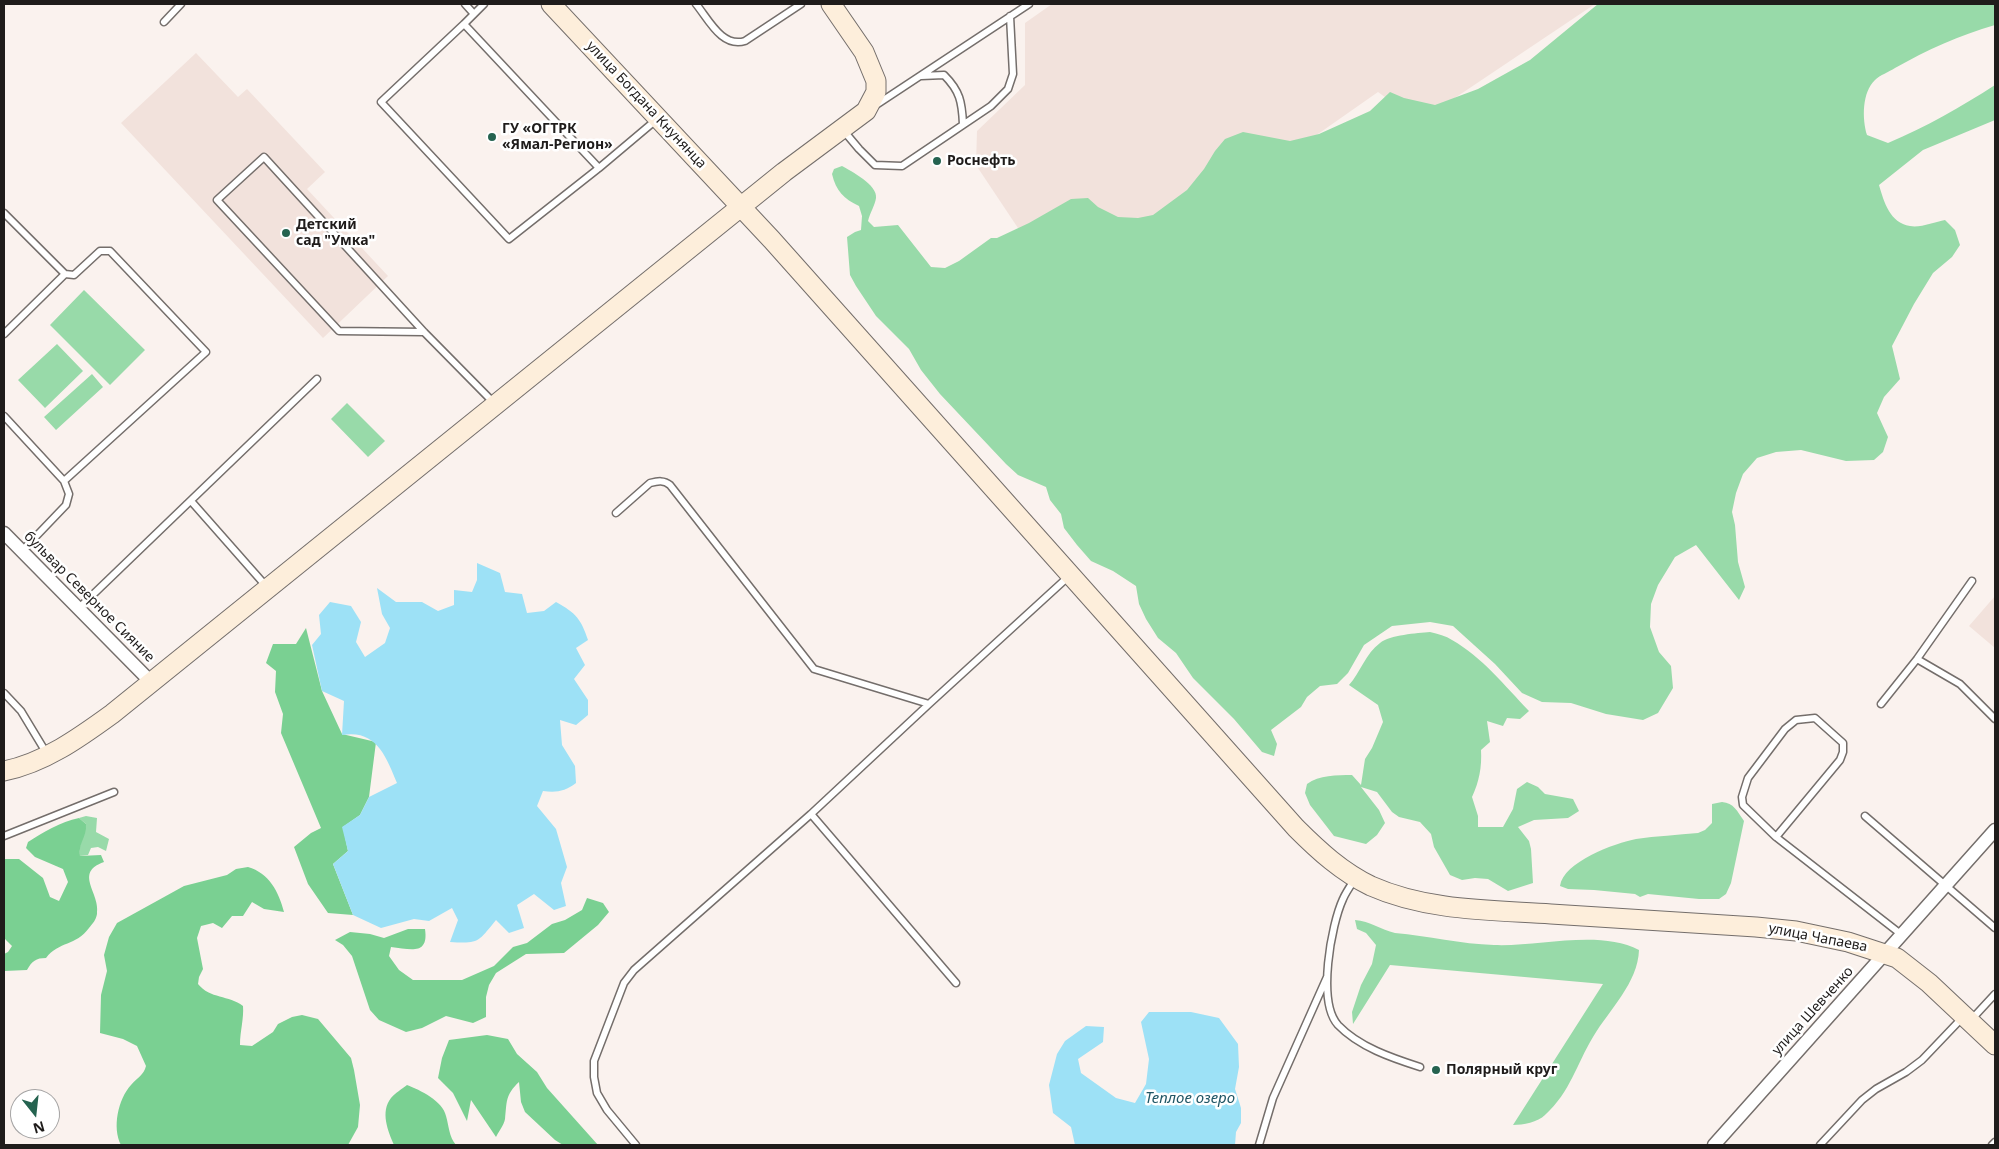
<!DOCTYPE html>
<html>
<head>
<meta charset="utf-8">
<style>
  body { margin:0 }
  #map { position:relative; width:1999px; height:1149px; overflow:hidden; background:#faf2ee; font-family:"Noto Sans",sans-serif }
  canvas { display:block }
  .frame { position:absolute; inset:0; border:5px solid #1f1c1b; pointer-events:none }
  .north { position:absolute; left:10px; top:1089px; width:50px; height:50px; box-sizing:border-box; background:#fff; border:1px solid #a5a4a4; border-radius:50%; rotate:164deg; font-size:14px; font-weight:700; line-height:20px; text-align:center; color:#1f1c1b }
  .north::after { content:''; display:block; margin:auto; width:18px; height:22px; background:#256350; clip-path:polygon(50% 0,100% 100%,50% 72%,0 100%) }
</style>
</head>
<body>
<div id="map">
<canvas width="1999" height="1149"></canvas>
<div class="frame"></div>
<div class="north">N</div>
</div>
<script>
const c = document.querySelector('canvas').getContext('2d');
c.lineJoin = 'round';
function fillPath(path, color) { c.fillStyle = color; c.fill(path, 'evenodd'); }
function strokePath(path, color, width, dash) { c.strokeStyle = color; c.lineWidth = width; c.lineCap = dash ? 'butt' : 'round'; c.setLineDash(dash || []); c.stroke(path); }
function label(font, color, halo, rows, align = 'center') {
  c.font = font + ' "Noto Sans",sans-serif'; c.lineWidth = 5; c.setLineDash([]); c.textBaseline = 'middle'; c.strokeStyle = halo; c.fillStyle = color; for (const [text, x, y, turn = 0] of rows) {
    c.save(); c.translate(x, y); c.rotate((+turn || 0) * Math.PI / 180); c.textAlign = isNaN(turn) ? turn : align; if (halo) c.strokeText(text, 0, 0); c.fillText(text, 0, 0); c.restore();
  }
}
const built = new Path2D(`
  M1052,4h543l-176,118 -41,-30 -90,63 -146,122 -112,-31 -54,-81 1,-34 48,-46v-62z
  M196,53l42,44 9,-8 78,83 -18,17 81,87 -65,62 -202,-215z
  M1995,596v52l-26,-22z`);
const green = new Path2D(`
  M1598,4h397v21c-35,10 -68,25 -100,43 -6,4 -15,7 -20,12 -13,12 -13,39 -8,55l21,8c38,-16 73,-36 107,-58v35l-72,30 -44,35c5,17 11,38 31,41 10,2 25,-4 35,-6l10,10 5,15 -8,12 -19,16 -19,31 -22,42 8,33 -16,18 -7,16 11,24 -5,15 -9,8 -28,1 -45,-11 -25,2 -19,6 -14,16 -7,19 -4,19 3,13 3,37 7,25 -6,13 -43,-55 -21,12 -17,28 -7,19 -1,23 9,25 12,14 2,22 -15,25 -15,7 -37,-6 -35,-11 -29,-1 -20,-9 -27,-29 -42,-38 -23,-4 -38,4 -28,19 -16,28 -11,11 -17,2 -13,11 -6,10 -30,23 6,14 -3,12 -12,-4 -28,-33 -41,-41 -17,-25 -18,-15 -12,-19 -7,-15 -3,-18 -23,-15 -22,-10 -14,-16 -13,-17 -3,-14 -11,-14 -4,-13 -28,-12 -12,-11 -66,-70 -19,-24 -12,-21 -33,-33 -20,-30 -6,-11 -3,-38 8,-5 6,-2 1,-14 -3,-10c-15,-7 -23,-15 -27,-32l2,-5 8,-3c9,5 36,19 34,32 -1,7 -6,15 -8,23l6,6 24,-2 33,42 14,1 14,-7 32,-23h6l32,-15 42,-24 17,-1 10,9 20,10 20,1 15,-3 34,-25 17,-21 11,-18 10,-12 18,-7 47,9 29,-7 51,-23 20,-19 14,6 31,7 43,-16 52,-29z
  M84,290l61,60 -35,35 -60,-60z
  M57,344l26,27 -38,37 -27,-28z
  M92,374l11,13 -47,43 -12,-13z
  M347,403l38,38 -17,16 -37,-38z
  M1430,632c8,2 16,4 22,8 30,17 53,46 77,71l-9,8 -13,-1 -4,8 -16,-5 3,21 -9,8c1,17 -2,32 -9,47l6,19v11h25l10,-18 4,-20 10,-7 11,5 7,7 28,5 6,12 -11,7 -34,2 -16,7 11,14 2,8 2,34 -25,8 -20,-12 -13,-1 -13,2 -12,-5 -16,-28 -3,-13 -11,-12 -21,-5 -7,-5 -15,-20 -16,-5 18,23 6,13 -8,12 -11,9 -32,-8 -24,-31 -5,-12 2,-9c12,-9 30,-9 45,-9l9,10 4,-26 7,-11 11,-26 -5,-17 -29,-20c11,-12 17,-32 31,-42 10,-8 37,-10 50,-11z
  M1722,802c12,1 15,9 22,19l-13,62 -5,11 -7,5h-20l-51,-5 -8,3 -5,-3 -41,-4 -26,-1 -8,-3c3,-24 55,-43 76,-47 20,-3 42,-4 62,-6l7,-3 7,-7v-19z
  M86,816l11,2 -1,14 13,7 -3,12 -8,-4 -7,1 -3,7 -8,1c-2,-11 4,-20 6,-32l-7,-6z
  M1355,920c15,1 26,10 40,13 33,3 66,11 99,12 44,2 105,-16 145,5 -1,33 -30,60 -46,87 -17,28 -22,54 -48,78 -7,7 -22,10 -32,10l90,-141 -213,-19 -37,59 -1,-12 9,-27 11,-21 4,-19 -10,-12 -9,-4z`);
const forest = new Path2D(`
  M306,628l16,63 20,43 34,8 -7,55 -9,18 -17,12 5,24 -15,13 20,51 -25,-2 -20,-29 -14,-37 17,-14 10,-5 -40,-95 2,-19 -8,-22 1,-21 -10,-8 7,-19h23z
  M79,818l7,6c1,13 -8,19 -6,32l21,-1 3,7c-31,11 -3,31 -7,52 -1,6 -4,9 -8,14 -13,18 -30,13 -43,30 -10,0 -14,3 -19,12l-23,1v-17l4,-2 4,-6 -7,-7 -1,-6v-74h15l24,19 7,19 9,4 9,-19 -5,-13 -28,-12 -9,-9 2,-6c16,-10 32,-20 51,-24z
  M248,867c21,6 31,25 36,45l-20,-3 -12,-7 -9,14h-11l-10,12 -9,-5 -12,3 -4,12 6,31 -4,8 -1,7c12,15 31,11 45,22 1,13 -3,25 -3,39l12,1 21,-14 5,-8 14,-7 10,-2 16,4 33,39 3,12 6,35 -2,22 -10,18h-227c-9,-17 -3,-46 10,-60 6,-7 13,-10 15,-19l-9,-20 -14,-7 -23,-6 1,-38 6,-24 -3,-16 5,-18 8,-14 67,-37 43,-11 9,-6z
  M587,898l16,5 6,9 -11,13 -34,28 -38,1 -30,19 -7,12 -3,12v20l-13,6 -27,-7 -24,12 -16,4 -27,-12 -9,-10 -18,-54 -9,-11 -8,-5 15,-8 20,2 14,4 24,-9h17c4,27 -15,20 -34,18l-2,9 10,14 14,10h49l32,-14 19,-19 14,-4 25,-19 13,-4 17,-10z
  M487,1035l21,4 9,15 20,18 10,16 51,57h-35l-8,-5 -30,-28 -4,-10 -2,-20c-14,13 -12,20 -14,37 -1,6 -6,12 -9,18l-25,-37 -4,21 -14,-28 -15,-15 4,-20 7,-18z
  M407,1085c13,5 36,16 39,31 3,10 3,21 10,29h-62c-6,-14 -14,-33 -3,-47 4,-5 11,-9 16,-13z`);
const water = new Path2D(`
  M477,563l23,10 5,19 17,2 5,19 17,-2 12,-9c20,11 25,17 32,38l-12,8 9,17 -11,14 14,21v15l-12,10 -16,-5 2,25 13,21 1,17c-11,8 -19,10 -33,8l-6,15 19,23 11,38 -6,16 5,23 -12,4 -20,-16 -17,11 7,23 -15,5 -13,-13c-18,22 -17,24 -46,22l8,-22 -6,-12 -23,13 -15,-2 -33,9 -28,-13 -20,-51 15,-13 -6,-24 18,-12 9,-18 28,-14c-11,-27 -21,-54 -55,-48l2,-34 -22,-10 -10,-46 9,-11 -2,-19 11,-13 21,4 10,16 -5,20 9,15 20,-14 5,-15 -8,-14 -5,-26 19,14h26l16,9 16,-6v-15l18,2 5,-12z
  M1149,1012h42l28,6 19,26 1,23 -4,22 6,19v15l-5,9 -1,13h-160l-4,-18 -18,-14 -4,-28 8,-31 8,-13 21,-15 18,1 -1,15 -25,17 3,14 35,25 19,5 11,-19 3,-25 -8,-37z`);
const lane = new Path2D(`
  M465,4l9,10
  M484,4l-20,20 135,144 57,-48
  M696,4c13,16 26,44 49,37l56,-37
  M164,22l17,-18
  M464,24l-83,78 128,137 90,-71
  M921,76l23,-1c16,16 18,27 19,49
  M876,105l153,-101
  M843,130l16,19 16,16 27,1 89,-60 17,-17 5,-15 -3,-58
  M4,213l61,61 -61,60
  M424,332l-85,-1 -122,-131 47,-43 160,175 71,72
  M4,416l60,65 5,13 -3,11 -44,46
  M64,481l142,-129 -96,-101h-10l-26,24 -9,-1
  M191,501l75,85
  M616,513l34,-30c8,-2 14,-3 20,2l144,184 115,35 139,-127
  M79,608l238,-229
  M1917,659l43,25 35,35
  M4,693l17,18 26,43
  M929,704l-118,110 145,169
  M1881,704l36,-45 55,-78
  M1865,816l130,112
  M4,836l110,-44
  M1776,837l-33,-32 -1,-8 6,-19 37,-49 11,-9 19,-2 28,25v9l-3,8 -64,77 126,98
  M1355,879c-4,6 -9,13 -12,20 -12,26 -26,103 -5,126 21,22 54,33 82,42
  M1971,1020l24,-26
  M636,1145l-29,-35 -10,-17 -3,-16v-16l30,-78 10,-13 177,-156
  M1259,1145l14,-47 54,-121
  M1820,1145l42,-45 14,-11 30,-17 16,-12 41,-43
  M1992,1145l3,-3`);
const street = new Path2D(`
  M4,533l148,150
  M1714,1145l281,-315`);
const secondary = new Path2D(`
  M551,4l221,236 524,588c23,23 46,44 75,58 56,25 120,24 180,28 68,4 136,9 205,13l40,4 52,11 49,16 32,25 66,62
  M4,771c40,-8 75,-33 108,-57l672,-542 82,-61 10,-19v-11l-12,-29 -33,-48`);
const markers = [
  [492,137,5,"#256350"],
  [937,161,5,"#256350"],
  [286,233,5,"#256350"],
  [1436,1070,5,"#256350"]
];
const streetNames = [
  ["улица Богдана Кнунянца",646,105,47],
  ["бульвар Северное Сияние",89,597,45],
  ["улица Чапаева",1818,938,11],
  ["улица Шевченко",1813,1011,-48]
];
const poiNames = [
  ["ГУ «ОГТРК",502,129],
  ["«Ямал-Регион»",502,145],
  ["Роснефть",947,161],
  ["Детский",296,225],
  ["сад \"Умка\"",296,241],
  ["Полярный круг",1446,1070]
];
const waterNames = [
  ["Теплое озеро",1190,1099]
];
fillPath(built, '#f2e2dc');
fillPath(green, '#98daa9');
fillPath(forest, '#7ad092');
fillPath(water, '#9de1f6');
strokePath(lane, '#746e6b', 9);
strokePath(street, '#746e6b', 15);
strokePath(secondary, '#746e6b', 21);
strokePath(lane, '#fff', 6);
strokePath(street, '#fff', 12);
strokePath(secondary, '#fdeedb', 19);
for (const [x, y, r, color] of markers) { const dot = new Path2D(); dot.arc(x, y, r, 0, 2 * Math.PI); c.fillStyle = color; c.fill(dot); strokePath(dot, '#fff', 2); }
label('14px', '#1f1c1b', '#fff', streetNames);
label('bold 14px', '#1f1c1b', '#fff', poiNames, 'left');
label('italic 15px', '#205665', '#fff', waterNames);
</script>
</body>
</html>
